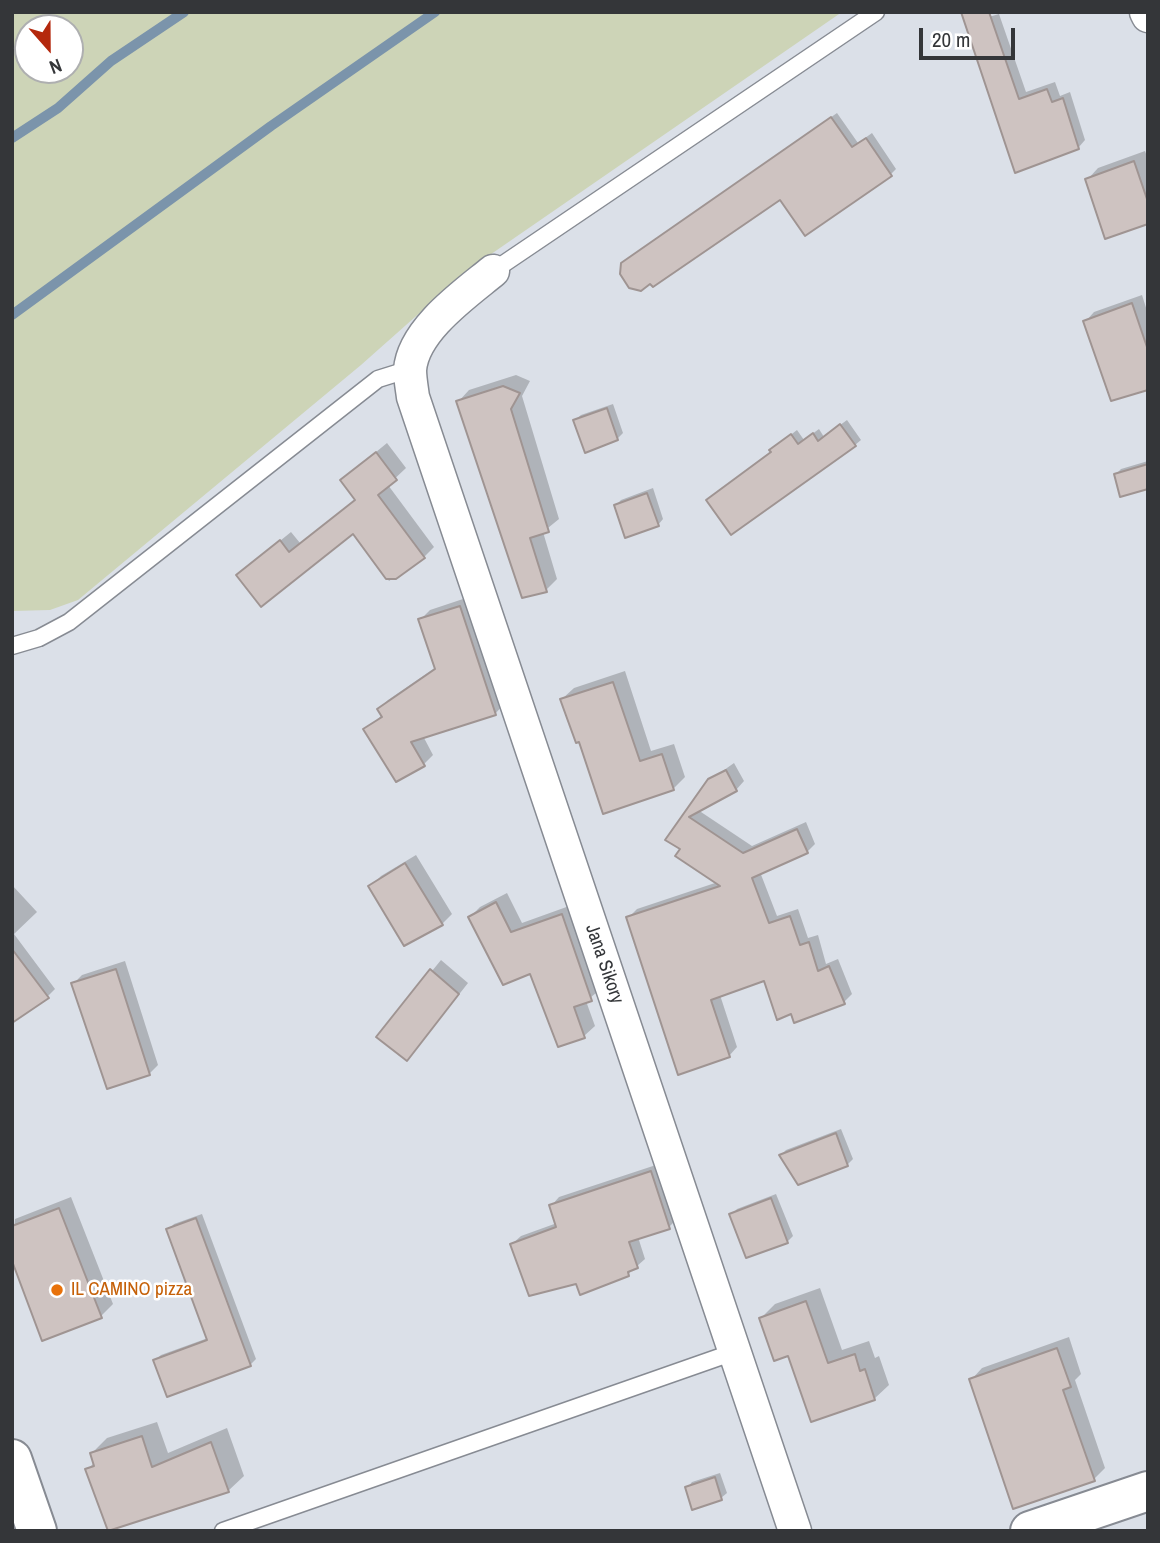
<!DOCTYPE html>
<html>
<head>
<meta charset="utf-8">
<style>
  body { margin:0 }
  #map { position:relative; width:1160px; height:1543px; overflow:hidden; background:#dbe0e8; font-family:"Archivo Narrow",sans-serif }
  canvas { display:block }
  .frame { position:absolute; inset:0; border:14px solid #343639; pointer-events:none }
  .north { position:absolute; left:14px; top:14px; width:70px; height:70px; box-sizing:border-box; background:#fff; border:2px solid #aeafb0; border-radius:50%; rotate:159deg; font-size:19px; font-weight:700; line-height:28px; text-align:center; color:#343639 }
  .north::after { content:''; display:block; margin:auto; width:24px; height:32px; background:#b4280d; clip-path:polygon(50% 0,100% 100%,50% 72%,0 100%) }
  .scale { position:absolute; left:919px; top:28px; width:96px; height:32px; box-sizing:border-box; border:4px solid #343639; border-top:0; padding-left:9px; font-size:21px; line-height:24px; white-space:nowrap; color:#343639; -webkit-text-stroke:5px #fff; paint-order:stroke }
</style>
</head>
<body>
<div id="map">
<canvas width="1160" height="1543"></canvas>
<div class="frame"></div>
<div class="north">N</div>
<div class="scale">20 m</div>
</div>
<script>
const c = document.querySelector('canvas').getContext('2d');
c.lineJoin = 'round';
function fillPath(path, color) { c.fillStyle = color; c.fill(path, 'evenodd'); }
function strokePath(path, color, width, dash) { c.strokeStyle = color; c.lineWidth = width; c.lineCap = dash ? 'butt' : 'round'; c.setLineDash(dash || []); c.stroke(path); }
function label(font, color, halo, rows, align = 'center') {
  c.font = font + ' "Archivo Narrow",sans-serif'; c.lineWidth = 5; c.setLineDash([]); c.textBaseline = 'middle'; c.strokeStyle = halo; c.fillStyle = color; for (const [text, x, y, turn = 0] of rows) {
    c.save(); c.translate(x, y); c.rotate((+turn || 0) * Math.PI / 180); c.textAlign = isNaN(turn) ? turn : align; if (halo) c.strokeText(text, 0, 0); c.fillText(text, 0, 0); c.restore();
  }
}
const green = new Path2D(`
  M12,12h830l-374,258 -107,95 -283,235 -28,10 -38,1zM28,28h42v42h-42z`);
const shadow = new Path2D(`
  M999,14l27,78 29,-10 5,14 10,-4 15,48 -7,8 -62,23 -41,-150z
  M837,113l21,30 14,-10 24,36 -5,5 -86,59 -25,-35 -157,65z
  M1145,151l3,8v63l-61,-42 11,-12z
  M1142,295l6,19v74l-63,-66 9,-10z
  M516,375l14,6 -8,15 37,123 -16,13 14,47 -11,11 -88,-188 11,-12z
  M613,404l10,29 -6,6 -42,-19 6,-5z
  M847,420l14,20 -6,5 -84,5 26,-20 7,10 15,-11 5,8z
  M387,443l19,25 -18,17 46,62 -10,10 -35,24 -36,-49 -115,43 53,-43 9,11 56,-44 -14,-19z
  M1148,461v27l-32,-14 5,-5z
  M653,488l10,31 -5,6 -42,-20 5,-5z
  M469,597l35,107 -9,10 -72,22 10,19 -9,9 -58,-35 16,-14 -3,-6 9,-9 48,-33 -16,-47 10,-10z
  M625,671l26,80 23,-7 11,33 -12,12 -92,-49 -19,-41 12,-11z
  M734,763l10,18 -8,9 -38,20 54,36 54,-24 9,22 -8,8 -47,20 17,44 21,-7 10,29 10,-3 8,29 12,-5 14,35 -8,8 -49,19 -30,-43 -45,17 17,52 -8,9 -101,-138 9,-9 81,-27 -50,-42 42,-60z
  M416,855l36,59 -10,10 -36,19 -35,-57 10,-10z
  M12,885l25,27 -23,22 41,55 -8,8 -35,19z
  M507,893l15,30 50,-18 29,84 -15,12 9,25 -11,10 -25,9 -28,-73 -61,-55 10,-10z
  M441,960l27,23 -51,65 -38,-12z
  M125,961l33,104 -9,9 -76,-90 9,-9z
  M841,1129l12,30 -6,6 -66,-10 5,-5z
  M659,1164l18,55 -8,8 -31,10 7,22 -17,15 -50,8 -66,-38 9,-8 36,-13 -6,-17 8,-9z
  M776,1194l17,42 -6,6 -56,-27 6,-6z
  M71,1197l42,107 -12,12 -89,-60 3,-37z
  M202,1214l54,145 -6,6 -95,-5 6,-5 47,-17 -40,-108 6,-6z
  M820,1288l22,62 27,-9 6,17 4,-2 10,29 -15,14 -85,-45 -28,-36 14,-14z
  M1069,1337l12,37 -6,6 30,88 -11,11 -123,-99 11,-12z
  M157,1422l11,31 59,-25 17,48 -16,15 -141,-21 8,-8 -3,-9 15,-15z
  M720,1473l7,20 -6,5 -34,-10 5,-6z`);
const stream = new Path2D(`
  M12,138l46,-30 53,-47 73,-49
  M12,315l259,-189 164,-114`);
const building = new Path2D(`
  M961,12h28l30,87 28,-10 5,13 11,-4 16,51 -64,24z
  M831,117l21,30 14,-9 26,38 -87,60 -25,-36 -127,87 -3,-3 -9,7 -12,-3 -9,-14 1,-11z
  M1134,161l14,41v22l-43,15 -20,-60z
  M1132,303l16,47v40l-37,11 -28,-80z
  M503,386l17,7 -9,16 38,123 -19,6 17,54 -25,6 -66,-197z
  M607,408l11,32 -33,13 -12,-33z
  M840,424l16,22 -125,89 -25,-35 65,-48 -2,-2 22,-16 7,10 15,-11 5,8z
  M376,452l21,28 -19,15 47,63 -29,21h-10l-33,-45 -92,73 -25,-32 44,-35 9,12 66,-52 -15,-20z
  M1148,464v25l-28,8 -6,-23z
  M647,493l12,33 -34,12 -11,-33z
  M460,606l36,109 -85,27 14,24 -29,16 -33,-53 19,-12 -5,-8 58,-40 -17,-50z
  M613,682l27,79 22,-7 12,36 -71,24 -24,-72 -3,1 -16,-44z
  M726,770l11,21 -48,26 54,36 54,-24 11,24 -56,25 17,45 21,-7 10,29 9,-3 9,29 11,-5 16,38 -51,19 -3,-9 -14,6 -13,-39 -53,19 19,57 -52,18 -52,-158 94,-31 -45,-30 5,-7 -15,-9 43,-61z
  M405,863l38,62 -39,21 -36,-60z
  M496,902l15,30 51,-18 30,87 -18,6 11,31 -27,9 -28,-73 -27,11 -35,-68z
  M12,949l37,49 -37,25z
  M116,969l34,106 -43,14 -36,-106z
  M430,969l29,25 -52,67 -31,-24z
  M836,1133l12,33 -50,19 -19,-30z
  M651,1171l19,58 -41,13 9,26 -10,4 1,4 -49,19 -4,-11 -47,12 -19,-52 46,-17 -7,-22z
  M771,1198l17,45 -42,15 -17,-44z
  M59,1208l43,110 -60,23 -30,-80v-35z
  M196,1218l55,148 -84,31 -14,-37 54,-20 -41,-111z
  M806,1301l22,62 27,-9 5,17 5,-2 10,31 -64,22 -23,-66 -14,5 -15,-43z
  M1057,1348l14,39 -8,3 32,91 -82,28 -44,-130z
  M142,1436l10,31 59,-25 18,50 -121,39 -23,-62 9,-3 -4,-13z
  M715,1477l7,23 -30,10 -7,-23z`);
const service = new Path2D(`
  M493,271l383,-259
  M12,646l27,-8 30,-16 309,-243 32,-10
  M223,1531l511,-179`);
const minor = new Path2D(`
  M1146,12l2,4
  M493,271c-28,23 -80,59 -83,99 0,9 2,19 3,27l382,1134`);
const tertiary = new Path2D(`
  M1030,1531l118,-40`);
const secondary = new Path2D(`
  M12,1459l25,72`);
const markers = [
  [57,1290,7,"#e8710a"]
];
const streetNames = [
  ["Jana Sikory",604,964,71]
];
const foodNames = [
  ["IL CAMINO pizza",71,1290]
];
fillPath(green, '#cdd4b7');
fillPath(shadow, '#0003');
strokePath(stream, '#7b94ab', 10);
fillPath(building, '#cec3c1');
strokePath(building, '#9f9492', 2);
strokePath(service, '#878b93', 19);
strokePath(minor, '#878b93', 35);
strokePath(tertiary, '#878b93', 42);
strokePath(secondary, '#878b93', 42);
strokePath(service, '#fff', 16);
strokePath(minor, '#fff', 32);
strokePath(tertiary, '#fff', 38);
strokePath(secondary, '#fff', 38);
for (const [x, y, r, color] of markers) { const dot = new Path2D(); dot.arc(x, y, r, 0, 2 * Math.PI); c.fillStyle = color; c.fill(dot); strokePath(dot, '#fff', 2.5); }
label('19px', '#343639', '#fff', streetNames);
label('19px', '#c56008', '#fff', foodNames, 'left');
</script>
</body>
</html>
